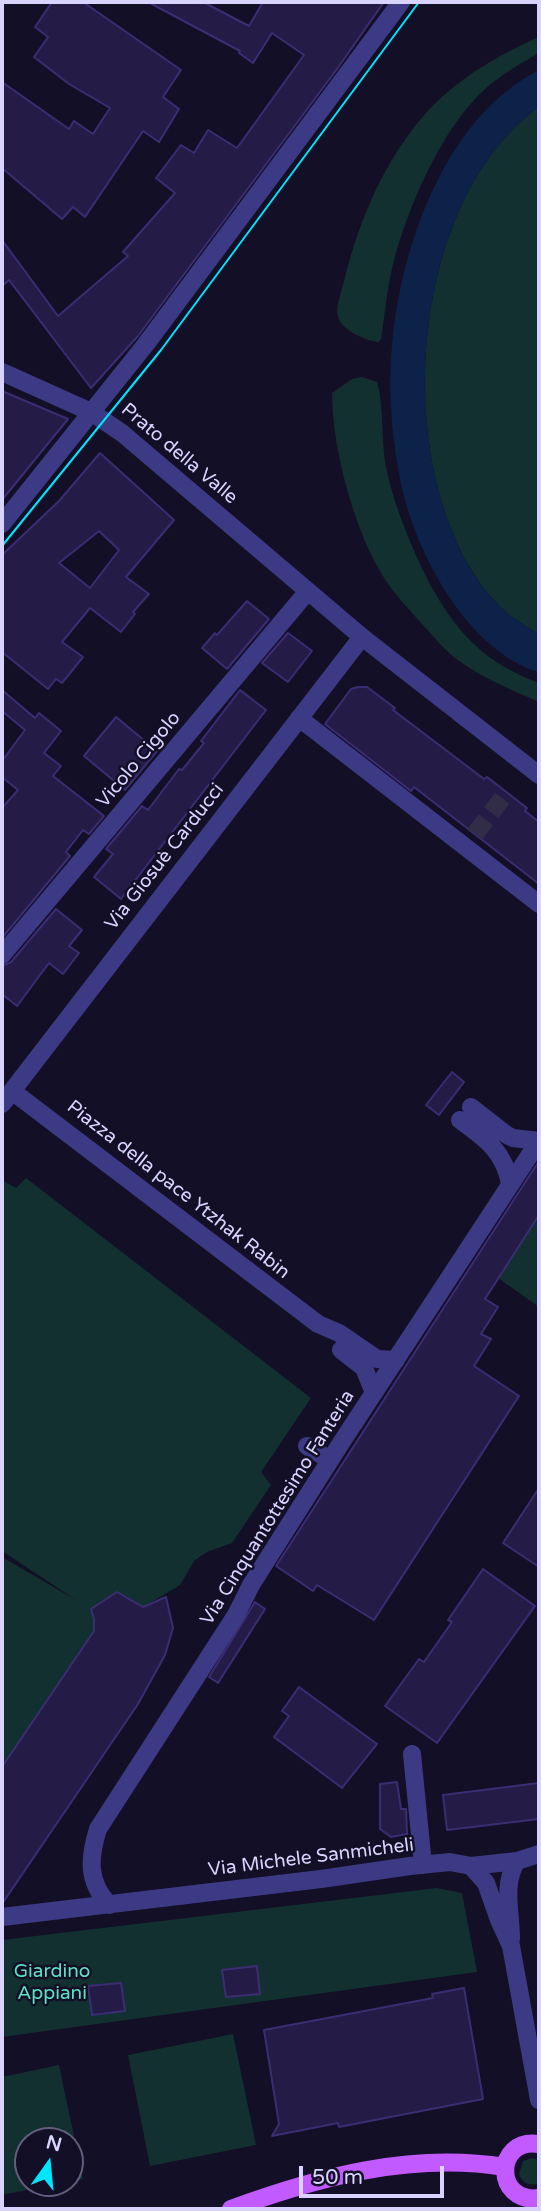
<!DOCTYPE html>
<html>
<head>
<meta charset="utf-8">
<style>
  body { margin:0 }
  #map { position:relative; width:541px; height:2211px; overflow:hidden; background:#130f26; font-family:"Varela Round",sans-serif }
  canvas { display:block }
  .frame { position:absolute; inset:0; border:4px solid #d9d4ff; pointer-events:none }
  .north { position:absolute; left:14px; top:2127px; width:70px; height:70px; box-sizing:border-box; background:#130f26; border:2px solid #625e7d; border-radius:50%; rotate:15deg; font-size:19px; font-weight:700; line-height:28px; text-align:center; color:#d9d4ff }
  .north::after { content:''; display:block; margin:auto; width:24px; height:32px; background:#00e5ff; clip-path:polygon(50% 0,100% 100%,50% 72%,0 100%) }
  .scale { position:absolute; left:299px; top:2166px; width:145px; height:32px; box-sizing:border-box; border:4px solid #d9d4ff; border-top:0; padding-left:9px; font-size:21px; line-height:24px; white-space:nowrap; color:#d9d4ff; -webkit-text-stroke:5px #130f26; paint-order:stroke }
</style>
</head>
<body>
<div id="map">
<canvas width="541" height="2211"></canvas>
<div class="frame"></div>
<div class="north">N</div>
<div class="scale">50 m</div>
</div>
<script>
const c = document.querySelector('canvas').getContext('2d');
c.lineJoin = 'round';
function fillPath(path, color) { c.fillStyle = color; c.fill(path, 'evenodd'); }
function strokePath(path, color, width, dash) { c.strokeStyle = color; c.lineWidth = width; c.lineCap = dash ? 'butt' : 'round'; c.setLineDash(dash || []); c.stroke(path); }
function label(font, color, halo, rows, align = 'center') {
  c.font = font + ' "Varela Round",sans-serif'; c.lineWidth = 5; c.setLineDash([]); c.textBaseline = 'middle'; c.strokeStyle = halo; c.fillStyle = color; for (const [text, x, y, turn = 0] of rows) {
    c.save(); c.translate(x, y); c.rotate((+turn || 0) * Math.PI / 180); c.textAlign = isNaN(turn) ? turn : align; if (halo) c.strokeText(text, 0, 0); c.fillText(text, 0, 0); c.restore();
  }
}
const green = new Path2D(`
  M539,37v16c-18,10 -38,22 -54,36 -44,40 -77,118 -92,175 -6,25 -8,50 -12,75l-3,3c-15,-2 -40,-13 -41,-30 0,-10 5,-22 7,-31 15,-61 40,-120 81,-167 32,-35 71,-58 114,-77z
  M539,107v527c-17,-10 -34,-20 -46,-35 -105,-121 -87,-397 46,-492z
  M362,377l15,5c7,22 4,59 9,85 7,33 19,64 33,95 28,59 57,98 120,121v19c-27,-12 -57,-24 -81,-42 -13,-9 -23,-22 -34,-34 -13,-14 -27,-29 -38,-45 -31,-47 -54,-132 -54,-188l20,-14z
  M26,1178l285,220 -50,74 10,13 -39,58 -25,9 -12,8 -15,25 -30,18 16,-6 7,31 -12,36 -23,40 -129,190 -7,2v-339l74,43 -74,-49v-371l14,8z
  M539,1215v92l-41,-29z
  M437,1888l25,5 15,79 -475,65v-97z
  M233,2034l23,111 -106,21 -22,-111z
  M59,2065l24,114 -13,2v-40h-42v42h33l-59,12v-118z
  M532,2158l7,2v23c-9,4 -17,0 -20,-9l4,-13z`);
const water = new Path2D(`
  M539,70v37c-133,95 -151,371 -46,492 12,15 29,25 46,35v38c-36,-10 -64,-39 -85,-68 -29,-41 -50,-93 -57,-142 -6,-38 -9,-78 -5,-117 9,-99 53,-227 147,-275z`);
const building = new Path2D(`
  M52,2h31l98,68 -18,27 16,12 -20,33 -16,-11 -58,86 -12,-10 -11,12 -60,-51v-86l67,47 5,-8 19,13 17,-26 -41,-24 -35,-27 14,-20 -13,-10z
  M148,2h55l46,24 14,-24h121l-47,67 -199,267 -47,52 -82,-108 -7,6v-46l56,76 70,-60 -5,-4 52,-59 -19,-15 25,-33 13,8 14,-23 29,18 67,-93 -32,-22 -19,30 -14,-10 1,-2z
  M2,391l66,28 -66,81z
  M100,453l74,67 -48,57 23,17 -16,18 2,2 -14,18 -31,-24 -28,34 21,15 -21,26 -6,-4 -8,10 -46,-37v-97l57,-54zM99,531l20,19 -29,38 -31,-25z
  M247,601l22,18 -42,50 -25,-21 13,-15 2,2z
  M288,633l24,18 -24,31 -26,-19z
  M358,687h9l28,21 -2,2 91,69 3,-2 40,31 -2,3 14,11v62l-125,-97 -3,4 -86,-67 26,-35z
  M2,690l33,28 4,-5 22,18 -17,22 17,13 -8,10 51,40 -15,18 -6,-4 -17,22 4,4 -68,82v-130l16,-18 -16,-13v-16l23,-31 -23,-19z
  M240,690l26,20 -145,189 -27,-22 19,-23 -7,-5 36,-43 6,4 31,-41 3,1 22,-27 -3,-2z
  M116,717l41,34 -32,39 -41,-34z
  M56,909l26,21 -13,16 10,7 -16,21 -14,-11 -32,43 -15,-12v-28l9,-4z
  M452,1072l12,10 -25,33 -13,-10z
  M539,1161v54l-54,84 13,8 -17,27 10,5 -17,27 45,30 -145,224 -57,-35 -4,6 -37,-25z
  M539,1488v79l-36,-24z
  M483,1569l52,37 -98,137 -52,-37 34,-47 5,3 28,-40 -4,-2z
  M117,1592l26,15 23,-10 7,31 -8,27 -27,49 -136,200v-137l92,-136v-12l-3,-10z
  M255,1602l10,7 -47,74 -9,-6z
  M299,1687l78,57 -35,44 -68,-51 15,-21 -7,-5z
  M397,1782l4,27h5l1,25 -16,3 -11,-8v-45z
  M539,1783v36l-92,11 -4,-35z
  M257,1966l3,28 -34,3 -4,-27z
  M121,1983l4,28 -33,4 -4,-29z
  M464,1988l19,111 -144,28 -1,-4 -66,13 7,-12 -15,-94 169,-32 -1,-4z`);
const minorTunnel = new Path2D(`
  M475,834l32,-42`);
const minor = new Path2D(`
  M2,372l89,40 31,21 240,204 177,138
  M2,524l144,-180 255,-342
  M299,718l240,186
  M2,955l306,-364
  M12,1091l306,233 21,9 38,26 19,1
  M2,1104l360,-467
  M471,1107l36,28 6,3 26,3
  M460,1120c26,19 43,30 50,63
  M341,1350l23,18 10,25
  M307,1446l23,14
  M412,1754l11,111
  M471,1866l15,17 13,37 12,26 28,154
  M109,1905c-22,-24 -20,-47 -11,-76l138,-214 15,-30 90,-142 198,-302
  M2,1917l319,-38 89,-13 40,-4 21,4 46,-5 22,-7
  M511,1939c0,-26 -9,-56 6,-78`);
const major = new Path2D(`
  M539,2144c-45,-7 -45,60 0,54
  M231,2209c87,-32 180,-57 274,-42`);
const tram = new Path2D(`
  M2,546l159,-196 258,-348`);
const streetNames = [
  ["Prato della Valle",179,454,40],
  ["Vicolo Cigolo",139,760,-50],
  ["Via Giosuè Carducci",165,857,-52],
  ["Piazza della pace Ytzhak Rabin",178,1190,38],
  ["Via Cinquantottesimo Fanteria",278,1508,-58],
  ["Via Michele Sanmicheli",311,1858,-7]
];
const parkNames = [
  ["Giardino",52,1972],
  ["Appiani",52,1994]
];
fillPath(green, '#12302f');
fillPath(water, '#0c2248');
fillPath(building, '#241b47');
strokePath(building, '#3b2d73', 2);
strokePath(minorTunnel, '#312d47', 18, [18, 9]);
strokePath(minor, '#3d3a85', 18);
strokePath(major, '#c25bff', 18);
strokePath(tram, '#00e5ff', 2);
label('19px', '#d9d4ff', '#130f26', streetNames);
label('19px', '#5fe0c0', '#130f26', parkNames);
</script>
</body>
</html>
